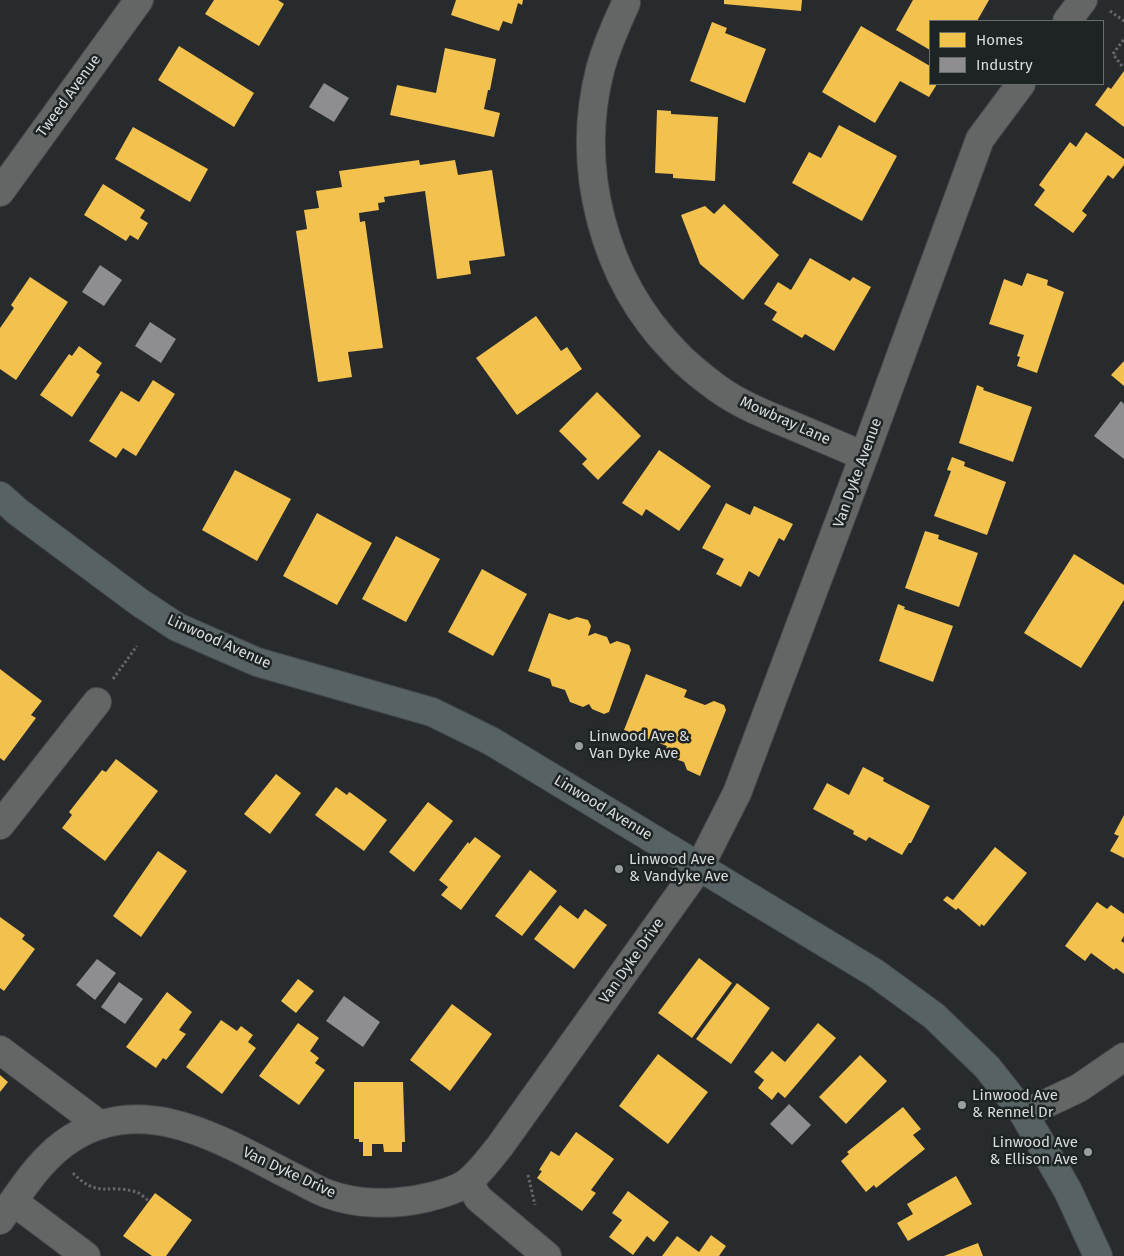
<!DOCTYPE html>
<html>
<head>
<meta charset="utf-8">
<style>
  body { margin:0 }
  #map { position:relative; width:1124px; height:1256px; overflow:hidden; background:#282b2d; font-family:"Fira Sans",sans-serif }
  canvas { display:block }
  .legend { position:absolute; left:929px; top:20px; width:175px; height:65px; box-sizing:border-box; background:#1e2324; border:1px solid #696d6e; margin:0; padding:6px 9px; list-style:none; font-size:15px; color:#d9dcdd }
  .legend li { display:flex; align-items:center; gap:10px; height:25px }
  .legend b { width:25px; border:1px solid #696d6e }
</style>
</head>
<body>
<div id="map">
<canvas width="1124" height="1256"></canvas>
<ul class="legend">
<li><b style="height:14px;background:#f2c14e"></b>Homes</li>
<li><b style="height:14px;background:#8d8d92"></b>Industry</li>
</ul>
</div>
<script>
const c = document.querySelector('canvas').getContext('2d');
c.lineJoin = 'round';
function fillPath(path, color) { c.fillStyle = color; c.fill(path, 'evenodd'); }
function strokePath(path, color, width, dash) { c.strokeStyle = color; c.lineWidth = width; c.lineCap = dash ? 'butt' : 'round'; c.setLineDash(dash || []); c.stroke(path); }
function label(font, color, halo, rows, align = 'center') {
  c.font = font + ' "Fira Sans",sans-serif'; c.lineWidth = 5; c.setLineDash([]); c.textBaseline = 'middle'; c.strokeStyle = halo; c.fillStyle = color; for (const [text, x, y, turn = 0] of rows) {
    c.save(); c.translate(x, y); c.rotate((+turn || 0) * Math.PI / 180); c.textAlign = isNaN(turn) ? turn : align; if (halo) c.strokeText(text, 0, 0); c.fillText(text, 0, 0); c.restore();
  }
}
const homes = new Path2D(`
  M214,0h64l6,4 -25,42 -54,-32z
  M456,0h67l-1,5 -4,-2 -6,21 -9,-3 -4,10 -48,-16z
  M724,0h78l-1,11 -77,-7z
  M913,0h76l-12,21h-47v29l-34,-20z
  M712,22l15,6 -2,5 41,16 -21,54 -55,-22z
  M861,26l69,40v18h7l-8,13 -29,-16 -25,42 -53,-31z
  M179,46l75,47 -20,34 -76,-47z
  M445,48l51,11 -6,31h-2l-4,19 16,4 -6,24 -104,-22 7,-30 39,8z
  M1124,71v56l-29,-22 13,-18 3,2z
  M657,110l14,1v3l47,3 -3,64 -42,-3v-4l-18,-1z
  M839,125l58,31 -35,65 -70,-38 17,-31 12,6z
  M133,127l75,42 -18,33 -75,-43z
  M1086,132l38,27v6l-11,14 -5,-4 -26,36 5,4 -14,18 -39,-28 11,-15 -6,-5 31,-43 6,5z
  M419,160l1,5 35,-5 3,15 34,-5 13,86 -36,5 2,13 -34,5 -12,-88 -41,6 1,5 -7,1 1,7 -20,3 1,9 5,-1 18,127 -35,4 4,25 -34,5 -22,-151 11,-2 -3,-19 15,-2 -3,-17 26,-4 -3,-16z
  M103,184l42,26 -5,8 8,5 -10,17 -8,-5 -4,6 -42,-26z
  M724,204l55,51 -36,45 -43,-36 -19,-49 24,-9 9,8z
  M810,258l40,23 3,-4 18,10 -37,64 -29,-17 -3,4 -30,-18 5,-8 -13,-8 14,-22 13,8z
  M1027,273l21,7 -1,5 17,7 -27,81 -20,-7 3,-9 -3,-1 7,-21 -35,-11 15,-45 18,7z
  M30,277l38,25 -52,78 -16,-11v-41l14,-20 -3,-3z
  M536,316l25,35 6,-4 15,22 -65,46 -41,-57z
  M79,346l23,17 -6,9 4,3 -28,42 -32,-22 29,-41 3,2z
  M1124,361v25l-13,-11z
  M153,380l22,14 -39,62 -13,-8 -7,10 -27,-17 32,-50 18,11z
  M977,385l7,3 -1,2 49,17 -19,55 -54,-19z
  M597,392l44,44 -43,44 -16,-16 5,-5 -28,-28z
  M659,450l52,36 -32,45 -33,-22 -4,7 -20,-13z
  M952,457l13,5 -1,4 42,16 -19,53 -53,-19 17,-45 -4,-1z
  M235,470l56,29 -34,62 -55,-31z
  M726,503l24,12 4,-9 39,18 -9,17 -5,-3 -20,39 -10,-6 -8,16 -25,-13 8,-15 -22,-11z
  M317,513l55,30 -35,62 -54,-29z
  M925,531l14,4 -1,4 40,14 -19,54 -54,-19z
  M396,536l44,23 -34,63 -44,-23z
  M1074,554l50,31v15l-43,68 -57,-35z
  M482,569l45,25 -34,62 -45,-24z
  M898,604l7,3 -1,2 49,17 -20,56 -54,-21z
  M549,613l20,7 8,-3 11,3 3,6 -3,10 7,-3 12,4 3,7 7,-3 12,4 2,5 -22,62 -5,2 -12,-5 -3,-5 -6,3 -13,-5 -5,-12 -13,-4 -2,-7 -22,-8z
  M0,669l42,32 -11,14 5,3 -32,43 -4,-3z
  M646,674l41,16 -3,7 21,8 9,-4 10,4 2,5 -26,66 -13,-6 -3,-8 -20,-7 3,-9 -43,-16z
  M116,759l42,32 -53,70 -43,-33 10,-13 -3,-3 33,-42 4,2z
  M863,767l21,11 -1,3 47,25 -19,37h-2l-7,12 -33,-18 -3,4 -13,-7 1,-3 -41,-22 14,-26 22,12z
  M276,774l25,19 -31,41 -26,-20z
  M336,787l11,8 2,-3 2,1 36,27 -23,31 -49,-36z
  M428,802l25,19 -39,51 -25,-20z
  M1124,815v43l-14,-7 9,-15 -5,-2z
  M475,837l26,19 -40,54 -20,-15 7,-8 -9,-7 29,-38 1,2z
  M995,847l32,26 -43,53 -3,-2 -1,3 -22,-19 -2,2 -13,-10 4,-4 6,4z
  M158,851l29,20 -46,66 -28,-21z
  M530,870l27,21 -35,45 -27,-20z
  M1097,902l10,7 4,-4 13,9v22l-3,5 3,2v31l-8,-6 -2,2 -23,-17 -6,8 -20,-15z
  M560,905l18,14 7,-10 22,16 -33,44 -40,-30z
  M0,917l25,18 -3,4 13,10 -31,42 -4,-3z
  M699,958l33,25 -40,55 -34,-25z
  M298,979l16,12 -18,22 -15,-12z
  M737,983l33,25 -39,56 -35,-25z
  M167,992l25,20 -13,18 7,4 -20,26 -3,-2 -7,10 -30,-21z
  M452,1004l40,30 -42,57 -40,-31z
  M221,1020l16,11 4,-5 12,9 -5,7 8,6 -34,46 -36,-27z
  M298,1023l21,15 -9,13 9,7 -4,5 10,7 -26,35 -40,-29z
  M818,1023l18,15 -51,60 -7,-6 -6,8 -14,-12 6,-8 -10,-8 18,-21 13,11z
  M658,1054l50,38 -40,52 -49,-38z
  M860,1055l27,26 -41,43 -27,-27z
  M0,1075l8,7 -8,10z
  M354,1082h49l2,60h-3v10h-18l-1,-8h-11v12h-9v-14h-4v-3h-5z
  M903,1107l18,22 -8,6 12,14 -49,39 -2,-3 -8,7 -25,-31 8,-7 -2,-2z
  M576,1132l38,27 -23,31 5,3 -14,18 -45,-33 5,-7 -3,-1 12,-19 8,5z
  M956,1176l16,28 -64,37 -11,-18 16,-9 -6,-10z
  M628,1191l41,31 -15,20 -7,-6 -14,19 -24,-18 13,-17 -10,-7z
  M155,1193l37,27 -26,36h-14l-29,-20z
  M711,1235l15,11 -7,10h-57l15,-20 22,16z
  M978,1243l5,13h-39z`);
const industry = new Path2D(`
  M324,83l25,15 -15,24 -25,-15z
  M100,265l22,15 -18,26 -22,-14z
  M150,322l26,17 -15,24 -26,-17z
  M1121,401l3,3v55l-30,-23z
  M97,959l19,14 -21,27 -19,-15z
  M119,982l24,17 -18,25 -24,-17z
  M344,996l36,26 -17,25 -37,-26z
  M789,1104l22,21 -19,20 -22,-21z`);
const path = new Path2D(`
  M1110,11l14,10
  M1122,66l-9,-12 11,-15
  M113,679l24,-33
  M73,1173c25,26 34,10 63,19 4,1 9,6 13,9
  M528,1175l7,30`);
const minor = new Path2D(`
  M626,3c-10,22 -20,44 -26,67 -25,98 3,208 74,281 12,13 28,26 43,37 22,16 49,27 74,37 24,10 49,21 73,31
  M1067,21l16,-21
  M0,192l139,-192
  M0,825l97,-123
  M0,1050l100,75
  M1024,1114l55,-26 45,-31
  M469,1182l9,16 69,58
  M14,1202l72,54
  M0,1220c21,-29 41,-63 72,-82 77,-48 156,7 225,41 10,5 20,11 31,15 30,11 66,11 97,4 13,-3 36,-9 45,-18 11,-9 21,-23 30,-34l200,-280 37,-73 127,-337 116,-317 41,-55`);
const major = new Path2D(`
  M0,496l18,16 121,90 38,25 80,35 175,50 59,29 384,232 59,43 53,51 37,47 44,77 30,65`);
const markers = [
  [579,746,5,"#9b9e9f"],
  [619,869,5,"#9b9e9f"],
  [962,1105,5,"#9b9e9f"],
  [1088,1152,5,"#9b9e9f"]
];
const streetNames = [
  ["Tweed Avenue",69,96,-54],
  ["Mowbray Lane",785,421,24],
  ["Van Dyke Avenue",858,473,-70],
  ["Linwood Avenue",219,642,24],
  ["Linwood Avenue",603,808,31],
  ["Van Dyke Drive",632,961,-55],
  ["Van Dyke Drive",289,1173,25]
];
const poiNames = [
  ["Linwood Ave &",589,737],
  ["Van Dyke Ave",589,754],
  ["Linwood Ave",629,860],
  ["& Vandyke Ave",629,877],
  ["Linwood Ave",972,1096],
  ["& Rennel Dr",972,1113],
  ["Linwood Ave",1078,1143,"right"],
  ["& Ellison Ave",1078,1160,"right"]
];
fillPath(homes, '#f2c14e');
fillPath(industry, '#8d8d92');
strokePath(minor, '#464849', 30);
strokePath(major, '#464849', 30);
strokePath(path, '#646667', 3, [2.5, 2.5]);
strokePath(minor, '#646666', 28);
strokePath(major, '#566264', 28);
for (const [x, y, r, color] of markers) { const dot = new Path2D(); dot.arc(x, y, r, 0, 2 * Math.PI); c.fillStyle = color; c.fill(dot); strokePath(dot, '#1e2324', 2); }
label('15px', '#d9dcdd', '#1e2324', streetNames);
label('15px', '#d9dcdd', '#1e2324', poiNames, 'left');
</script>
</body>
</html>
